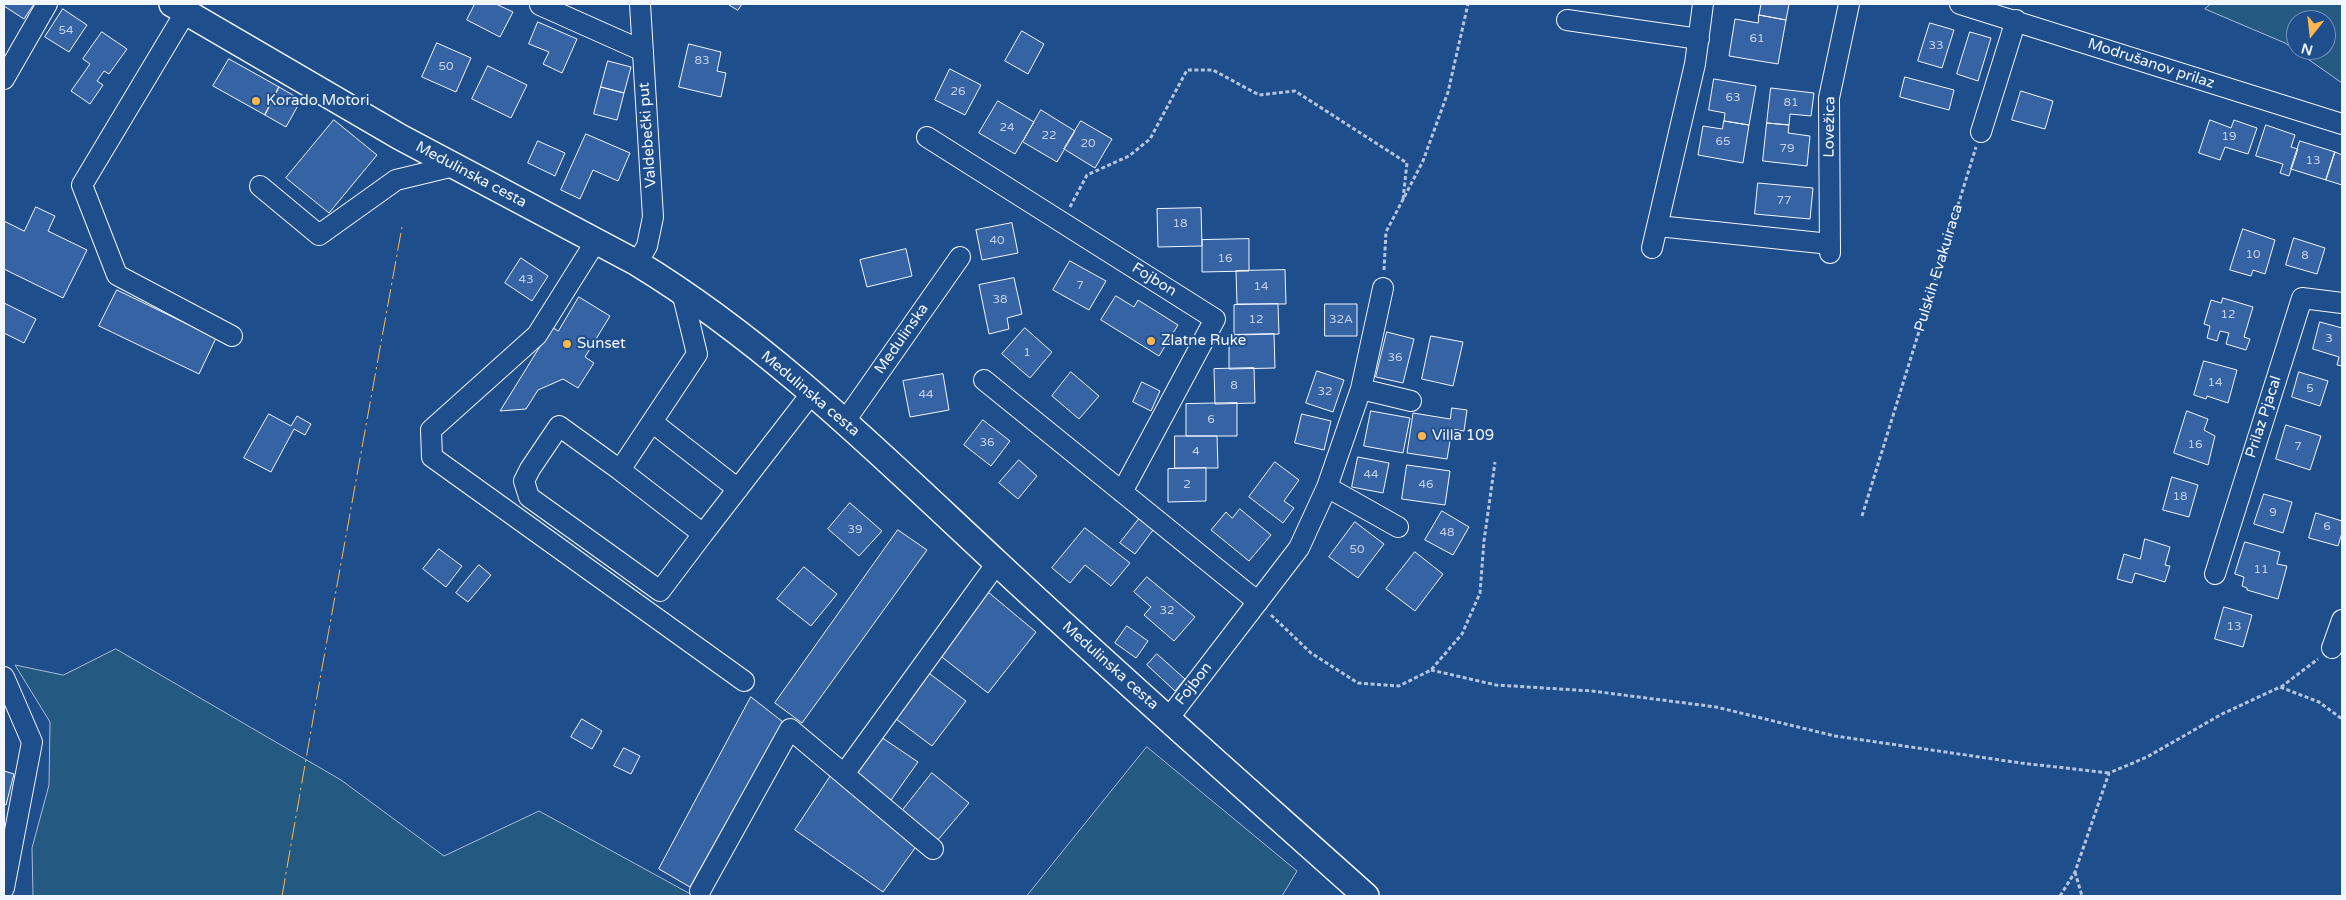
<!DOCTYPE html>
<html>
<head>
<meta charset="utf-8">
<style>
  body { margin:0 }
  #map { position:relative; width:2346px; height:900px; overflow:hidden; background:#1f4e8c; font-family:"Varela Round",sans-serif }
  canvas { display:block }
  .frame { position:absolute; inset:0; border:5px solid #f2f6ff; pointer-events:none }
  .north { position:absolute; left:2286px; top:10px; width:50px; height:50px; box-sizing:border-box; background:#1f4e8c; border:1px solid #7391ba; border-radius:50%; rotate:196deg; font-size:14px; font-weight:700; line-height:20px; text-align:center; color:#f2f6ff }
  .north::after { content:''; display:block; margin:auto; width:18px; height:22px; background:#ffb74d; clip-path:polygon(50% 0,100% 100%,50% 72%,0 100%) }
</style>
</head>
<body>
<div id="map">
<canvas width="2346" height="900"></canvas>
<div class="frame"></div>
<div class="north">N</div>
</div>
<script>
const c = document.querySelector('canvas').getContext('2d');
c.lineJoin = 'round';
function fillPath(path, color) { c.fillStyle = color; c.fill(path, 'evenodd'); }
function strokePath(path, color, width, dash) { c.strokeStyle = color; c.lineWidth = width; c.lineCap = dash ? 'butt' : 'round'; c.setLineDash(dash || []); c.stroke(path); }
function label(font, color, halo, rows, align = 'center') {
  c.font = font + ' "Varela Round",sans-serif'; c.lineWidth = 4; c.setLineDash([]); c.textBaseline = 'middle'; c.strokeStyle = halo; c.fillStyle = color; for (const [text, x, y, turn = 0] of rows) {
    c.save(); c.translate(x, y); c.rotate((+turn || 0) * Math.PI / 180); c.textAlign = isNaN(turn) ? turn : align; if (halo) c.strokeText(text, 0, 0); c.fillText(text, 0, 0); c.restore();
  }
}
const green = new Path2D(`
  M2211,4h131v79l-57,-40 -80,-34zM2296,20h30v30h-30z
  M116,649l225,131 103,76 95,-45 155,85h-661l-1,-48 17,-63 1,-63 -35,-57 48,10z
  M1147,747l150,124 -15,25h-255z`);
const building = new Path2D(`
  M4,4h30l-10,15 -20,-13z
  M475,4h21l17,8 -13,25 -33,-17z
  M728,4h14l-4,6z
  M1758,4h31l-3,16 -27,-5 2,-11z
  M63,9l24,16 -18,27 -24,-15z
  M1759,15l27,5 -8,44 -49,-8 6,-37 23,4z
  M538,22l39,17 -15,34 -19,-9 6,-12 -20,-8z
  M1930,23l24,7 -12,38 -24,-7z
  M1022,31l22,13 -16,30 -23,-13z
  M102,32l25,17 -18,25 -5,-3 -7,10 6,4 -13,19 -19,-13 19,-27 -7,-5z
  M1970,32l21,6 -13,43 -21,-7z
  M437,43l34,15 -15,34 -34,-15z
  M689,44l32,8 -4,19 9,2 -5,24 -42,-10z
  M229,59l50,28 -14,28 -52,-29z
  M608,61l23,6 -7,26 -23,-6z
  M488,66l39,19 -16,33 -39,-19z
  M950,69l31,16 -16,30 -30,-15z
  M1905,77l49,13 -5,20 -49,-13z
  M1714,79l42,7 -7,39 -25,-4 1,-8 -16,-3z
  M279,87l22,13 -15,27 -21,-12z
  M601,87l23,6 -7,27 -23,-6z
  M1771,88l43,5 -3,23 -21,-2 -1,11 -22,-2z
  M2021,91l32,10 -8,28 -33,-9z
  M998,101l36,21 -19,32 -36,-21z
  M1041,110l34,21 -18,31 -34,-20z
  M334,120l43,35 -48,58 -43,-35z
  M2210,120l21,8 3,-8 23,8 -9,26 -23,-7 -5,13 -21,-7z
  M1081,121l31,18 -17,29 -31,-19z
  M1724,121l25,4 -6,38 -45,-8 5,-29 19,3z
  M1767,123l22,2 -1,8 22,3 -3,30 -44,-5z
  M2266,125l29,10 -4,12 7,2 -9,27 -9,-3 3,-9 -27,-8z
  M586,134l44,19 -12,28 -25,-11 -13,29 -19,-9z
  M538,141l27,12 -10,23 -27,-13z
  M2300,141l35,11 -9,28 -35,-11z
  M2335,152l7,3v30l-16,-5z
  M1758,183l55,5 -3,31 -55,-5z
  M36,207l19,9 -7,15 39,19 -24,48 -59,-29v-48l20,10z
  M1201,208l1,38 -44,1 -1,-38z
  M1012,223l6,30 -36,7 -6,-30z
  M2243,229l32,11 -10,34 -12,-4 -2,6 -21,-6z
  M2294,238l31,10 -8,26 -31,-9z
  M1249,239v32l-47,1v-32z
  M906,249l6,27 -45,11 -7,-27z
  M521,258l27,18 -16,25 -27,-18z
  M1070,261l36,20 -17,29 -36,-20z
  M1285,270l1,34h-49l-1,-33z
  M1014,278l8,36 -15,4 2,11 -20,5 -10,-49z
  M117,290l99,48 -17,36 -100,-48z
  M1116,296l18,11 4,-7 40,25 -19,31 -58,-36z
  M579,297l31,19 -25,41 9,6 -16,25 -15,-9 -25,11 -12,19 -26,2 52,-84 6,4z
  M2223,298l30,9 -9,30 6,2 -4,11 -20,-6 3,-11 -9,-2 -3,10 -10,-3 3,-12 -6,-2 7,-24 10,3z
  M4,303l32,16 -12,24 -20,-10z
  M1278,304l1,30 -45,1v-30z
  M1325,304h32v32h-32z
  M2320,322l22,6v38l-5,-1 2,-8 -26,-8z
  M1025,328l27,24 -22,26 -28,-24z
  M1387,332l27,7 -11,44 -27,-6z
  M1274,334l1,34 -46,1v-34z
  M1431,336l32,6 -10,44 -31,-7z
  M2204,361l33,9 -9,33 -21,-7 -1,3 -12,-4z
  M1254,368l1,35 -40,1 -1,-35z
  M1317,371l27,9 -11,32 -27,-9z
  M1071,372l28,24 -20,23 -27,-23z
  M2299,372l29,9 -8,25 -28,-9z
  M943,374l6,36 -39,7 -7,-36z
  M1142,382l18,9 -9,20 -18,-9z
  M1237,403v33h-51v-32z
  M1452,408l15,2 -3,21 -12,-2 -5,30 -40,-6 6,-40 37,6z
  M1371,411l39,7 -7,35 -39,-7z
  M2187,411l21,8 -4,11 11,6 -7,29 -34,-12z
  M269,414l22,12 6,-10 14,8 -6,11 -11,-6 -23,43 -27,-14z
  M1302,414l29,7 -7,29 -29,-7z
  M983,420l27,21 -19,25 -27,-21z
  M2286,425l35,11 -11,34 -34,-11z
  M1175,436h42l1,32h-43z
  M1358,457l31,6 -6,30 -31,-6z
  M1019,460l18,16 -19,23 -19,-16z
  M1275,462l24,18 -15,21 10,7 -11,15 -34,-26z
  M1407,465l43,6 -5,34 -43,-6z
  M1206,468v33l-38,1v-33z
  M2172,477l26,8 -9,32 -26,-7z
  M2264,494l28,8 -9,31 -29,-9z
  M850,503l32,28 -23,25 -31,-27z
  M1240,509l31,26 -22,26 -38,-31 15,-18 6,6z
  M1442,511l27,16 -16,28 -28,-15z
  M2316,513l26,8v12l-4,13 -29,-8z
  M1139,519l14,11 -18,24 -15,-11z
  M1355,522l29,22 -26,34 -29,-21z
  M1085,528l45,35 -19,23 -26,-21 -15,18 -18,-15z
  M898,530l29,20 -125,173 -27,-20z
  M2145,539l25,8 -5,18 5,1 -5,16 -30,-9 -3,10 -15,-4 7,-25 16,5z
  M2245,542l35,10 -3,12 10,2 -9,33 -31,-9v-2l-5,-2 2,-9 -9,-3z
  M439,549l23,17 -16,21 -23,-18z
  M1415,552l28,22 -28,37 -29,-22z
  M479,565l12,10 -23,27 -12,-9z
  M804,567l33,27 -26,32 -34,-27z
  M1147,577l48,40 -21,24 -30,-26 7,-8 -17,-15z
  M988,592l48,40 -48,61 -50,-39z
  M2224,607l28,8 -9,32 -28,-8z
  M1127,626l21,15 -12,17 -21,-15z
  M1157,654l28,25 -10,12 -28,-26z
  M926,671l40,30 -34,45 -40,-30z
  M751,697l32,25 -93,165 -31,-18z
  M582,719l20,12 -10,18 -21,-12z
  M881,737l37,25 -27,38 -36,-26z
  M624,748l16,8 -9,18 -17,-8z
  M4,771l10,3 -8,31 -2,-1z
  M932,773l37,30 -32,38 -35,-30z
  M832,774l86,70 -35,48 -88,-62z`);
const path = new Path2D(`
  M1070,207l17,-32 42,-19 21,-17 37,-69h26l46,25 36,-4 112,72 -4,36
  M1384,270l2,-38 37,-71 25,-69 20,-88
  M1862,516l114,-369
  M1271,615l40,38 47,30 41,3 32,-16 31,-36 18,-41 4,-52 11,-79
  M1431,670l65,15 96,6 124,16 119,29 186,27 88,10
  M2281,687l37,-28
  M2075,872l7,24
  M2060,896l15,-24 34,-99 38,-16 75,-43 58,-27 39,15 23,17`);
const minor = new Path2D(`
  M1960,4l382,120
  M540,5l103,46
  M185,13l-103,172 35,90 115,61
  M1567,20l132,19
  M4,79l43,-75
  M1981,132l35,-112
  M927,137l288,182 -93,173
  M260,186l59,49 77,-55 58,-14
  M1658,226l172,18
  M596,241l-59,94 -106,95 1,27 312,224
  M1652,248l43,-184 8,-60
  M1830,253l-1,-155 20,-94
  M637,263l10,-17 6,-29 -13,-213
  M682,292l15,62 -77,116 83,64 108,-140
  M984,380l274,222
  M1361,389l50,12
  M845,421l115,-164
  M652,422l86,67
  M620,470l-61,-44 -29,43 -6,12 5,16 131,94 43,-57
  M1327,487l71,40
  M2215,574l87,-276 40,5
  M2332,648l10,-28
  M4,677l28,65 -28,146
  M1168,719l131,-171 28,-61 34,-98 22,-101
  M844,774l153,-211
  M700,891l90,-162 143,120`);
const major = new Path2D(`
  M172,4l228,133 237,126c133,81 245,193 358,298 122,114 247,224 371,335`);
const power = new Path2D(`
  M282,896l40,-228 80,-441`);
const markers = [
  [256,101,5,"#ffb74d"],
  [1151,341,5,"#ffb74d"],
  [567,344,5,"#ffb74d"],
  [1422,436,5,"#ffb74d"]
];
const numberNames = [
  ["54",66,31],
  ["61",1757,39],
  ["33",1936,46],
  ["83",702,61],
  ["50",446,67],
  ["26",958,92],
  ["63",1733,98],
  ["81",1791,103],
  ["24",1007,128],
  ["22",1049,136],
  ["19",2229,137],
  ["65",1723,142],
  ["20",1088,144],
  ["79",1787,149],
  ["13",2313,161],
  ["77",1784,201],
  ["18",1180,224],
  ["40",997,241],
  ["10",2253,255],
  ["8",2305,256],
  ["16",1225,259],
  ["43",526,280],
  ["7",1080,286],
  ["14",1261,287],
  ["38",1000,300],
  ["12",2228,315],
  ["12",1256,320],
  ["32A",1341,320],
  ["3",2329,339],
  ["1",1027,353],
  ["36",1395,358],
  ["14",2215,383],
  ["8",1234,386],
  ["5",2310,389],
  ["32",1325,392],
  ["44",926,395],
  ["6",1211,420],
  ["36",987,443],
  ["16",2195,445],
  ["7",2298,447],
  ["4",1196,452],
  ["44",1371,475],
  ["2",1187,485],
  ["46",1426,485],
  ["18",2180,497],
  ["9",2273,513],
  ["6",2327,527],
  ["39",855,530],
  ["48",1447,533],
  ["50",1357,550],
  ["11",2261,570],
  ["32",1167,611],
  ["13",2234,627]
];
const streetNames = [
  ["Modrušanov prilaz",2151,64,18],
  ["Lovežica",1830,127,-89],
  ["Valdebečki put",648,135,-94],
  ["Medulinska cesta",471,175,28],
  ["Pulskih Evakuiraca",1939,268,-73],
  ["Fojbon",1154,280,32],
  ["Medulinska",902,339,-55],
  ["Medulinska cesta",810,394,40],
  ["Prilaz Pjacal",2264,417,-72],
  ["Medulinska cesta",1110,666,42],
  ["Fojbon",1194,684,-52]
];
const poiNames = [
  ["Korado Motori",266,101],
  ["Zlatne Ruke",1161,341],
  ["Sunset",577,344],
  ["Villa 109",1432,436]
];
fillPath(green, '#245a82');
strokePath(green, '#a8bbd7', 1);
fillPath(building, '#3563a3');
strokePath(building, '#f2f6ff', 1);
strokePath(minor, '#f2f6ff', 22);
strokePath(major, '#f2f6ff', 28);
strokePath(path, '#b3c4dc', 3, [4, 2.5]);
strokePath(minor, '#1f4e8c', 20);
strokePath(major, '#1f4e8c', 25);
strokePath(power, '#ffb74d', 1, [18, 4, 2.5, 4]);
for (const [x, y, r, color] of markers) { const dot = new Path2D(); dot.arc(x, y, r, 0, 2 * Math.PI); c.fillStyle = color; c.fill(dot); strokePath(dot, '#1f4e8c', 2); }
label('12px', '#c3d1e8', null, numberNames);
label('15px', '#f2f6ff', '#1f4e8c', streetNames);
label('15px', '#f2f6ff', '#1f4e8c', poiNames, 'left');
</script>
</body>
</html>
